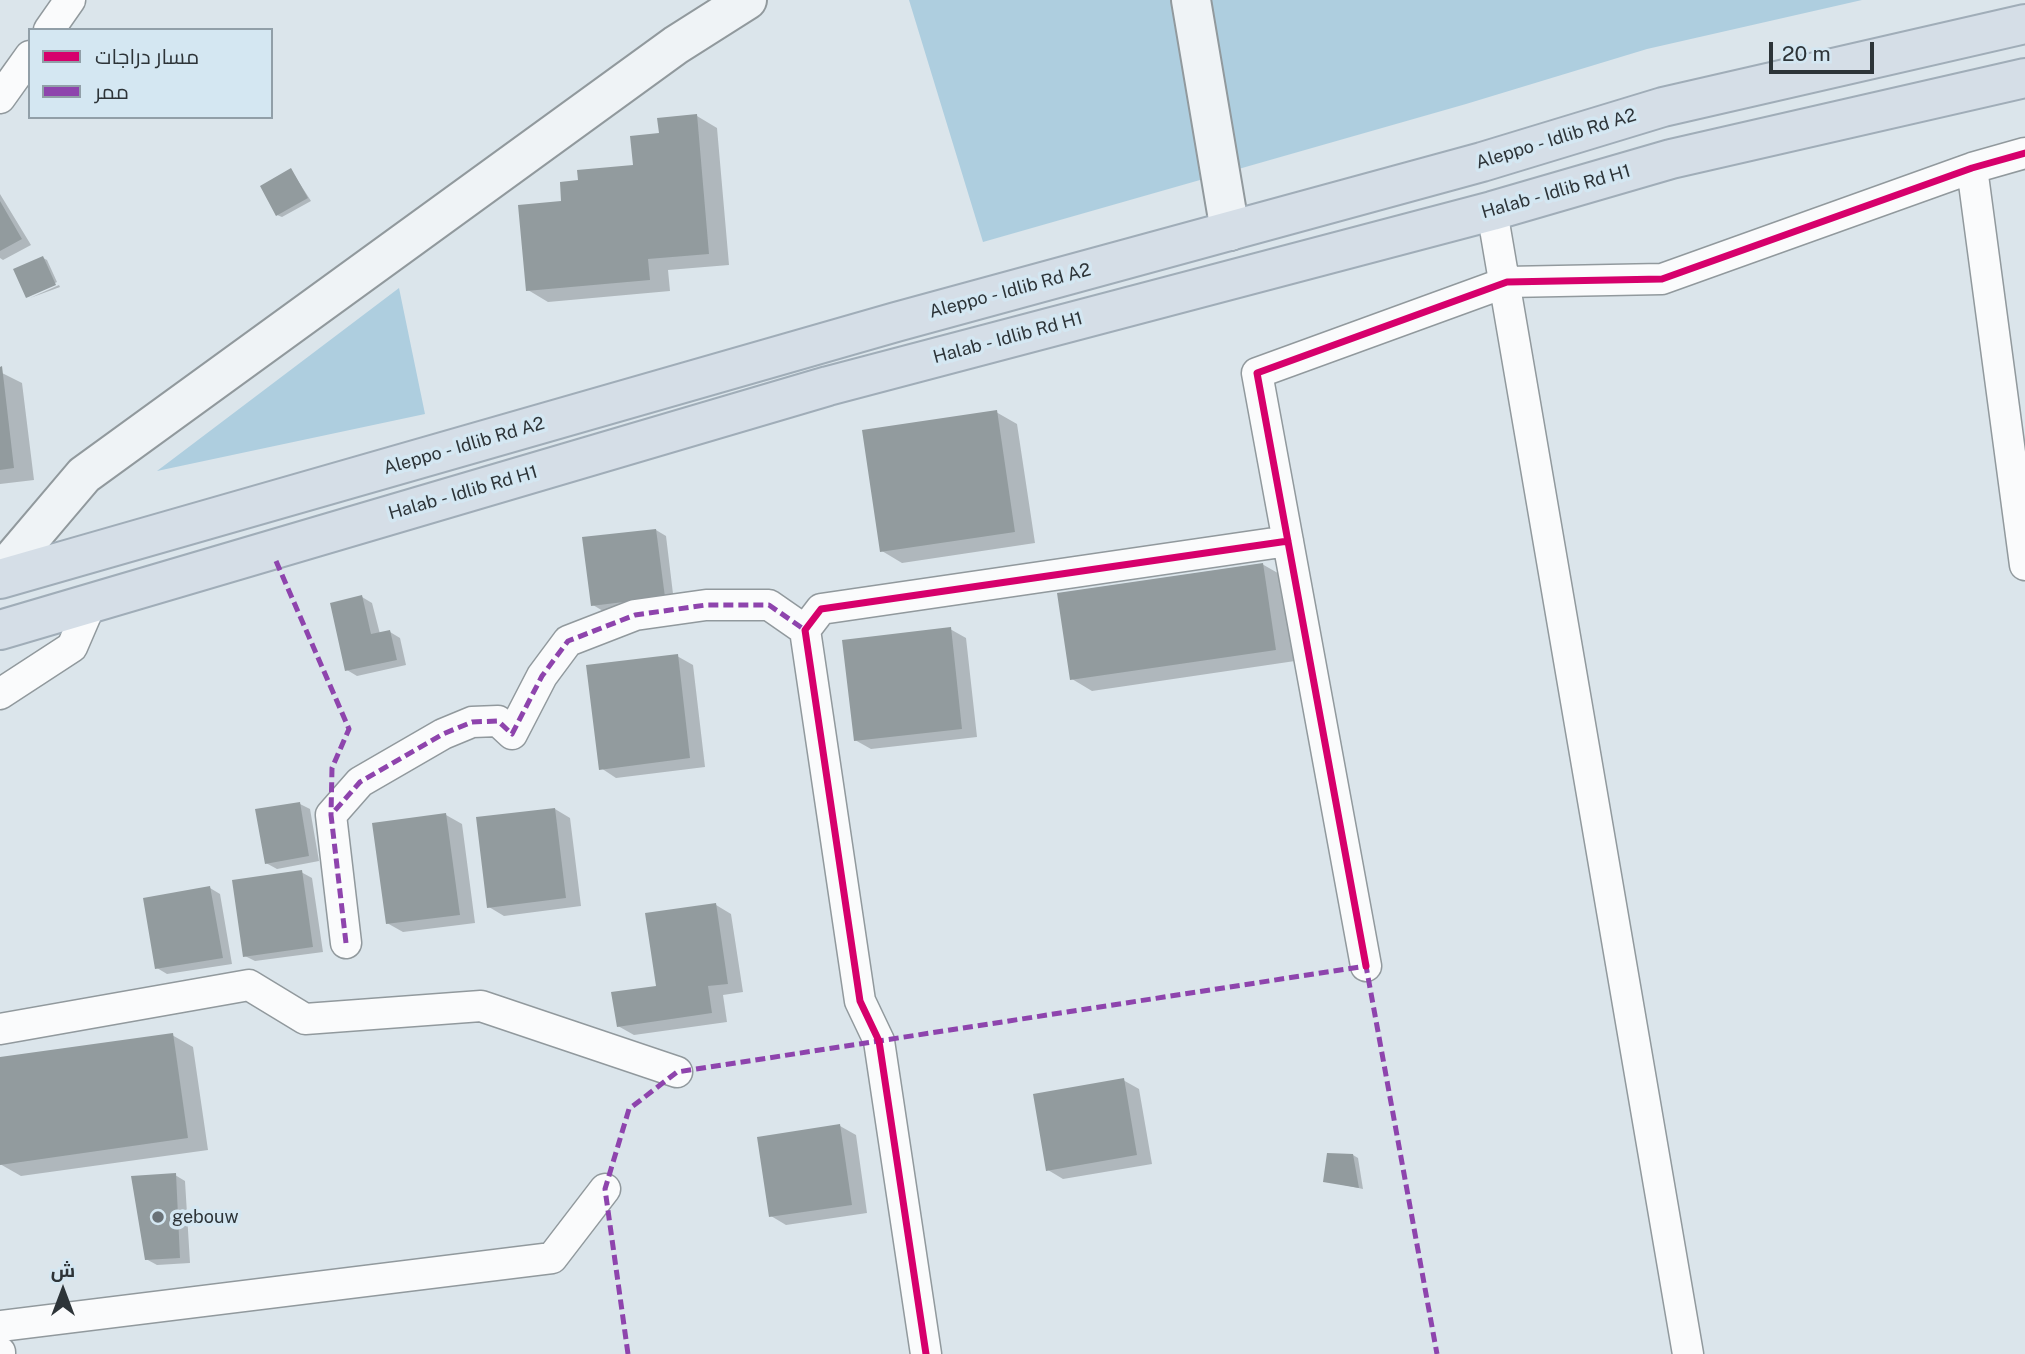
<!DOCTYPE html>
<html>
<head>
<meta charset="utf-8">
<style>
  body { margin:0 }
  #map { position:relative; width:2025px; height:1354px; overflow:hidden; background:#dbe5eb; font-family:"Public Sans",Cairo,sans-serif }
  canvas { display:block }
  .legend { position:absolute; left:28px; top:28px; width:245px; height:91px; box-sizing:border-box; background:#d4e7f2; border:2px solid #919fa8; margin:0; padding:9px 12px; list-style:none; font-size:21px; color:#2d3438 }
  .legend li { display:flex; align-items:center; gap:14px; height:35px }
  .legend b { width:35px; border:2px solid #919fa8 }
  .north { position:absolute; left:28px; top:1256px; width:70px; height:70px; -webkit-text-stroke:5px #d4e7f2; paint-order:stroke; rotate:0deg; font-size:19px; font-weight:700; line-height:28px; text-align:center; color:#2d3438 }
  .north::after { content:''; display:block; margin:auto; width:24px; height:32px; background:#2d3438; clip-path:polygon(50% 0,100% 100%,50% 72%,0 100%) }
  .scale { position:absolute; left:1769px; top:42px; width:105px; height:32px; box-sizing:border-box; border:4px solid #2d3438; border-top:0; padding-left:9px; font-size:21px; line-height:24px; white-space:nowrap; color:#2d3438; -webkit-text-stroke:5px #d4e7f2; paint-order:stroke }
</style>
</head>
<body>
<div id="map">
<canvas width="2025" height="1354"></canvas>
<ul class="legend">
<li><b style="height:9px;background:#d6006c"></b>مسار دراجات</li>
<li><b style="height:9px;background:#8e44ad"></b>ممر</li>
</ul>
<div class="north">ش</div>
<div class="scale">20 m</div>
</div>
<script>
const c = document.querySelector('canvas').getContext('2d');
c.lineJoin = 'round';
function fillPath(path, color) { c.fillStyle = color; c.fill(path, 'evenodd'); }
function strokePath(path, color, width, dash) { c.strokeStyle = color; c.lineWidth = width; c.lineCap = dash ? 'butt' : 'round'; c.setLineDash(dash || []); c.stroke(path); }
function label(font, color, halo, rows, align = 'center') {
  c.font = font + ' "Public Sans",sans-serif'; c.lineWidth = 7; c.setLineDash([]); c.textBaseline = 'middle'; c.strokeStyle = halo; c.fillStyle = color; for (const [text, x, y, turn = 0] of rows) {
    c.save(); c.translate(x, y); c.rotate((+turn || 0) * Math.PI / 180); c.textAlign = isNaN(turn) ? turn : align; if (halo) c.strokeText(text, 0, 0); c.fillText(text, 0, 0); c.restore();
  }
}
const green = new Path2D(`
  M909,0h953l-215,49 -181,55 -483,138z
  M399,288l26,126 -268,57z`);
const shadow = new Path2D(`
  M697,116l20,12 12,137 -61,5 2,21 -122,11 -20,-12 35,-87 17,-21 55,-15 26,-32z
  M291,170l20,31 -29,16 -5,-2z
  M0,194l31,51 -28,15 -3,-2z
  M43,258l4,2 10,22 -29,15 -13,-27z
  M59,285l1,2 -30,11z
  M0,372l22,11 12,97 -34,4z
  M996,412l21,12 18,119 -133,20 -20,-12z
  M656,530l10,6 8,66 -71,9 -10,-6z
  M1262,564l21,12 12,85 -203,30 -20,-12z
  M362,597l10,6 8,31 10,-2 10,6 6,27 -49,11 -10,-6z
  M950,629l16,9 11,99 -106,12 -16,-9z
  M677,656l16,9 12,102 -89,11 -15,-10z
  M300,804l10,5 9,52 -42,8 -11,-6z
  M555,809l15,9 11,88 -77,10 -15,-9z
  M446,815l16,9 13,99 -72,9 -16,-9z
  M301,872l11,6 11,74 -68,9 -10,-5z
  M210,888l10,6 12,70 -65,10 -10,-6z
  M716,905l15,9 12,78 -20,3 4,27 -93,13 -16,-9 40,-39z
  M172,1035l21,12 15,103 -187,26 -21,-12v-105z
  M1123,1080l16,9 13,75 -89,15 -15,-9z
  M840,1126l16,9 11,78 -81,12 -15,-9z
  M1353,1155l5,3 5,31 -38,-8z
  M175,1175l10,6 5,82 -33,2 -11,-6z`);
const building = new Path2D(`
  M697,114l12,140 -61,5 2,21 -124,11 -8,-86 43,-4 -1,-19 18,-2 -1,-10 56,-5 -3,-29 29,-3 -2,-15z
  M291,168l17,30 -32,18 -16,-30z
  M0,201l22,38 -22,12z
  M43,256l13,29 -30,13 -13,-29z
  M2,366l12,102 -14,2v-103z
  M997,410l18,122 -135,20 -18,-122z
  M656,529l9,68 -74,9 -9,-69z
  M1263,563l13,87 -206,30 -13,-87z
  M362,595l9,39 19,-4 7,30 -52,11 -15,-68z
  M951,627l11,102 -108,12 -12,-101z
  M678,654l12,104 -91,12 -13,-105z
  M300,802l9,54 -44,8 -10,-55z
  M555,808l11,90 -79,10 -11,-91z
  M446,813l14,102 -74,9 -14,-101z
  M302,870l11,77 -70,10 -11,-77z
  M210,886l13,72 -68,11 -12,-71z
  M716,903l12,81 -20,2 4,27 -95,14 -6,-35 45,-6 -11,-73z
  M173,1033l15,105 -188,27v-108z
  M1124,1078l13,77 -91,16 -13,-77z
  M840,1124l12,81 -83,12 -12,-80z
  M1327,1153l26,1 6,34 -36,-6z
  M176,1173l4,85 -35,2 -14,-84z`);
const street = new Path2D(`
  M49,30l21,-30
  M0,98l30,-42
  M1972,168l53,397
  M1492,211l196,1143
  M0,694l72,-47 19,-44
  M346,943l-15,-128 29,-33 83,-48 29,-12 26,-1 14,13 30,-58 26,-35 67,-26 71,-10h63l36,25
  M1366,966l-109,-593 250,-91 155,-3 310,-111 53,-15
  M0,1029l249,-44 56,34 176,-13 196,66
  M0,1326l552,-68 53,-69
  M0,1352v2
  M926,1354l-47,-313 -19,-40 -55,-371 16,-21 467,-68`);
const secondary = new Path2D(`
  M1191,0l39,231
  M0,574l84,-99 592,-430 71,-45`);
const highway = new Path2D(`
  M0,579l896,-257 586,-160 181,-55 362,-83
  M0,630l828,-244 664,-175 179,-52 354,-81`);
const quiet = new Path2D(`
  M276,561l73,168 -17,39 -1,47
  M346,943l-15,-128 29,-33 83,-48 29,-12 26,-1 14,13 30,-58 26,-35 67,-26 71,-10h63l36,25
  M628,1354l-23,-165 24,-80 48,-37 689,-106 71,388`);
const cycleway = new Path2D(`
  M1366,966l-109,-593 250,-91 155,-3 310,-111 53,-15
  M926,1354l-47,-313 -19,-40 -55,-371 16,-21 467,-68`);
const markers = [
  [158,1217,7,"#6a7277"]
];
const streetNames = [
  ["Aleppo - Idlib Rd A2",1556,139,-17],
  ["Halab - Idlib Rd H1",1556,192,-16],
  ["Aleppo - Idlib Rd A2",1010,291,-15],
  ["Halab - Idlib Rd H1",1008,338,-15],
  ["Aleppo - Idlib Rd A2",464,446,-16],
  ["Halab - Idlib Rd H1",463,493,-16]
];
const poiNames = [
  ["gebouw",172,1217]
];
fillPath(green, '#aecedf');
fillPath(shadow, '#0003');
fillPath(building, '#929b9e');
strokePath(street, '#91999d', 33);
strokePath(secondary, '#91999d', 42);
strokePath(highway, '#a0adb8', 42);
strokePath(street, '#fafbfc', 30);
strokePath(secondary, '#eff3f6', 38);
strokePath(highway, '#d5dee7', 38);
strokePath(quiet, '#8e44ad', 5, [10, 5]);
strokePath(cycleway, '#d6006c', 7);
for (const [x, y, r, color] of markers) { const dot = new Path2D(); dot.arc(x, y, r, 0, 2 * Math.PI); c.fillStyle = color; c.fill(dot); strokePath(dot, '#d4e7f2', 2.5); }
label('18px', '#2d3438', '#d4e7f2', streetNames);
label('18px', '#2d3438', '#d4e7f2', poiNames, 'left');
</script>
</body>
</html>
